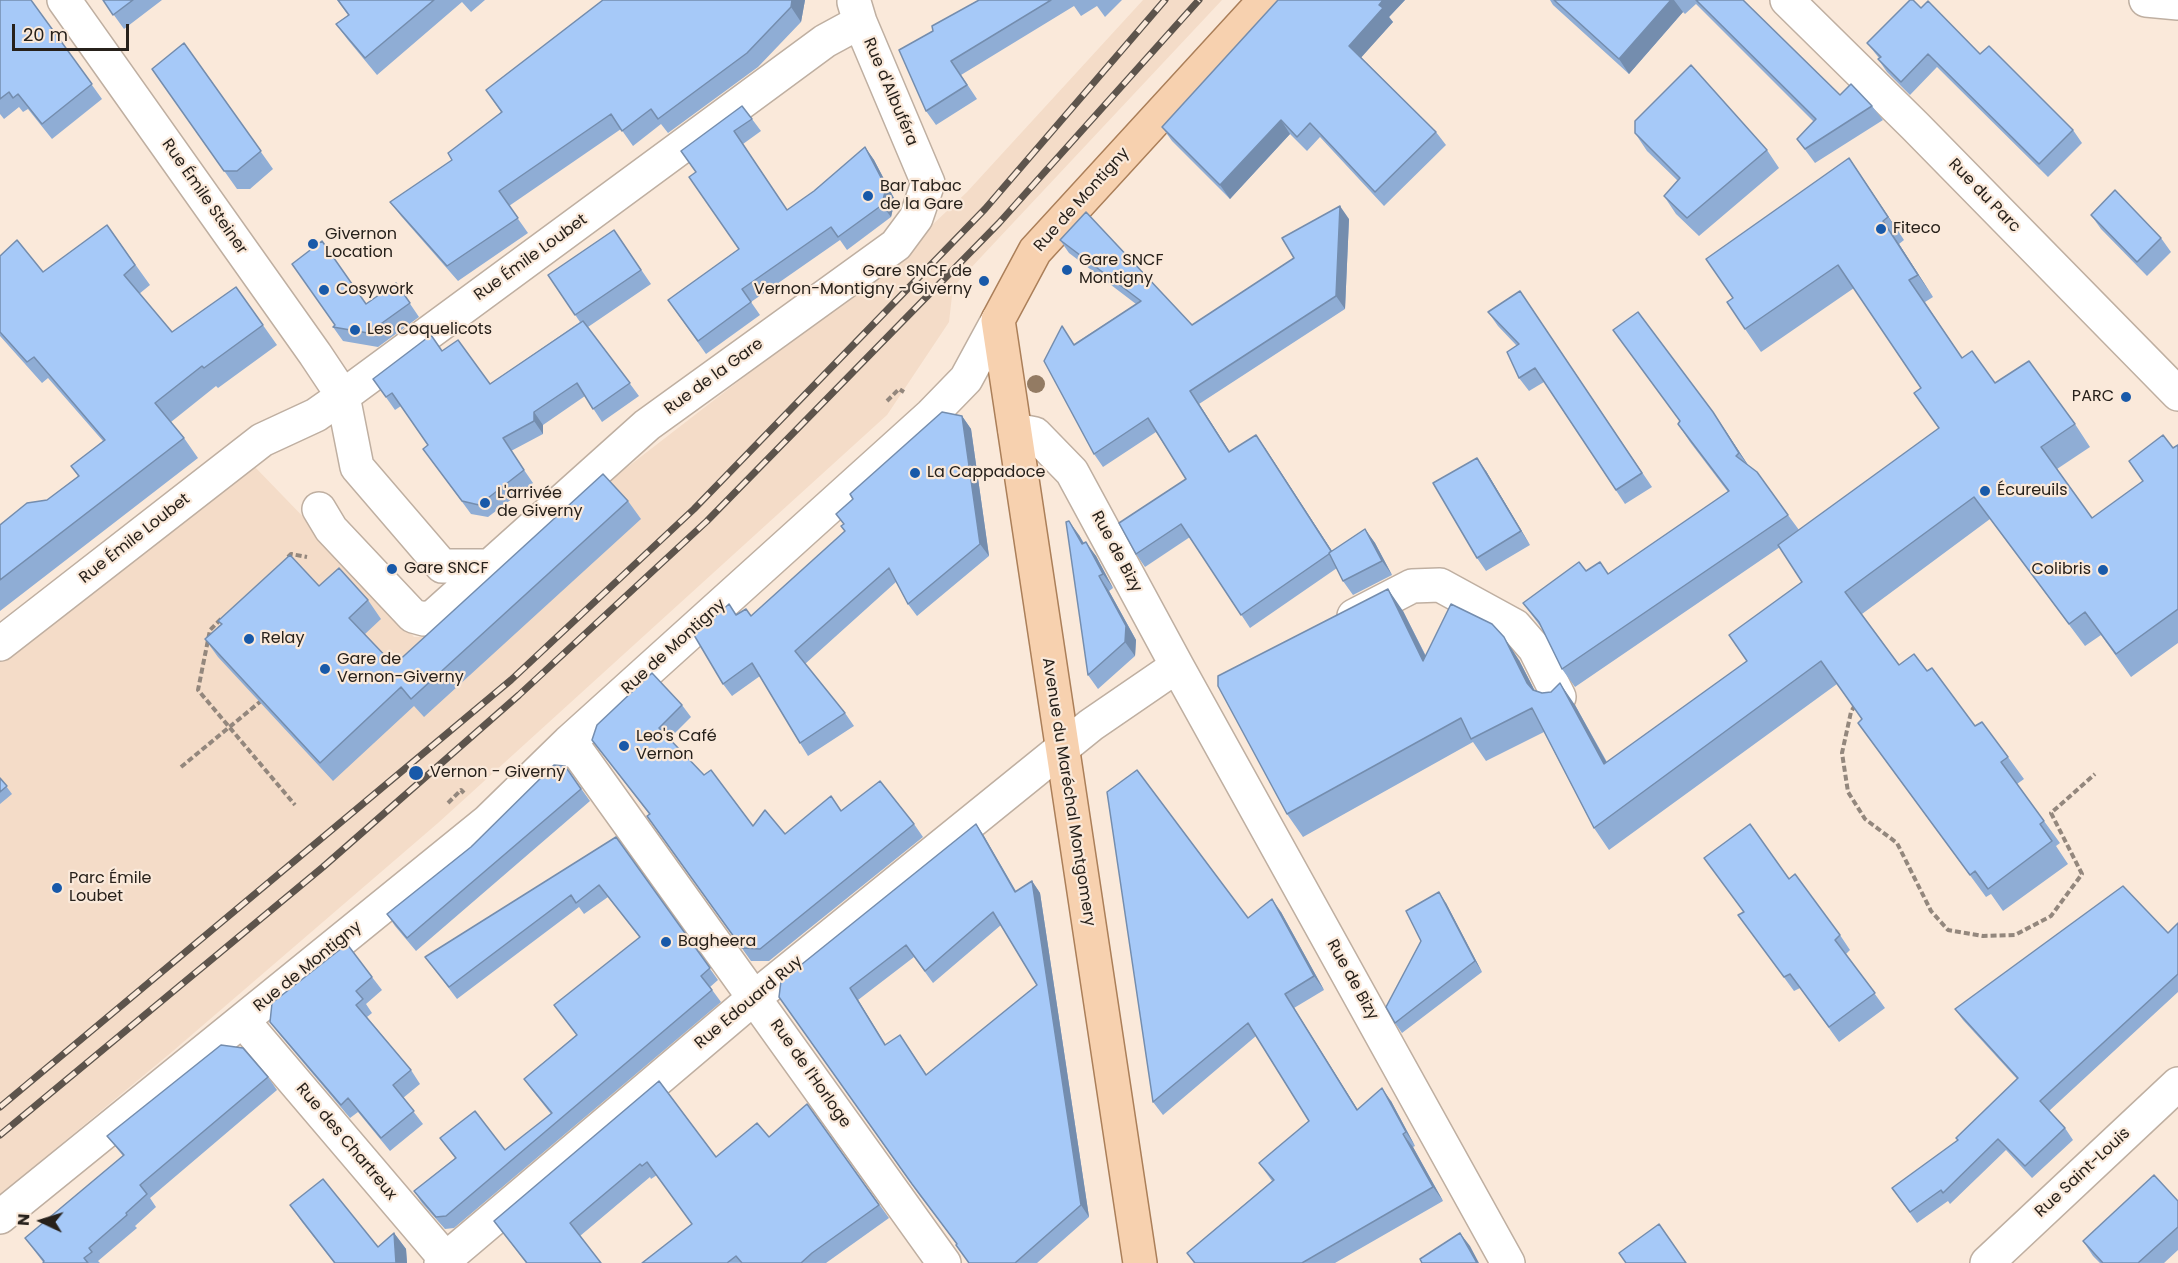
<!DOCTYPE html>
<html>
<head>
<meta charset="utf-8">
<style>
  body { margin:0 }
  #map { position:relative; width:2178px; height:1263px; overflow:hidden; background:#fae9da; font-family:Poppins,sans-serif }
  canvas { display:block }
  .north { position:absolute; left:12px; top:1191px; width:60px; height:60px; -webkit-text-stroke:4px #fae9da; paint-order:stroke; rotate:274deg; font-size:16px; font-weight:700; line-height:24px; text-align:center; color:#27211b }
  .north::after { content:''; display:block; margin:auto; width:21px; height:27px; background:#27211b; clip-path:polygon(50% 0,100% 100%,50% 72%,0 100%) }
  .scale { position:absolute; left:12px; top:24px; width:117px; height:27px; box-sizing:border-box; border:3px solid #27211b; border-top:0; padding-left:8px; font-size:18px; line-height:21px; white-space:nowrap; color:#27211b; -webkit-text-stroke:4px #fae9da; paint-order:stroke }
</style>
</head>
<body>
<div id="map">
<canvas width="2178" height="1263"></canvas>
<div class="north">N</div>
<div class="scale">20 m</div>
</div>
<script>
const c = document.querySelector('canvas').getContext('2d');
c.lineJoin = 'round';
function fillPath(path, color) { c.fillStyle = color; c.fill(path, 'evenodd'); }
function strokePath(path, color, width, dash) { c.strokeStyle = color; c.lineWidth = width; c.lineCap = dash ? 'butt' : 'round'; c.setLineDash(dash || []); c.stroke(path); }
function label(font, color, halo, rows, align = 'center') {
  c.font = font + ' Poppins,sans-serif'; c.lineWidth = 4.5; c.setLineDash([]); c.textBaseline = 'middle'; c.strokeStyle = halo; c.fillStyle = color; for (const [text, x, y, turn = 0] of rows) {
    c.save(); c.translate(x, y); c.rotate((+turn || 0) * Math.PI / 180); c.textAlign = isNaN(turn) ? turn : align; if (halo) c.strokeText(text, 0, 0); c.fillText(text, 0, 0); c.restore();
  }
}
const built = new Path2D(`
  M1143,0h79l-269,287 -4,35 -62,93 -449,408 -265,228 -173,144v-536l253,-194 60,62 101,110h21l190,-168 190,-147 58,-41 94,-89z`);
const path = new Path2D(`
  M887,401l12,-12 5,3
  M288,557l3,-3 16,3
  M221,619l-11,11 -12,60 97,115
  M1855,705l-4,7 -9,41 6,39 17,27 32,24 34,68 17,19 35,6 32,-1 36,-19 31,-42 -31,-61 44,-39
  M181,767l80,-66
  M448,803l13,-13 3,3`);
const minor = new Path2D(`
  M64,0l251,354 28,42 14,71 85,99h46
  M1787,0l128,126 263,268
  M2146,0l32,3
  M1015,430l20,4 37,38 105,194 331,597
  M319,509l12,20 82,87 11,3 10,-3 213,-191 249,-180 20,-27 12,-35 -68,-161 -6,-20
  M1354,616l58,-30 28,-1 75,41 20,23 24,48
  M0,644l262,-204 54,-25 27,-19 482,-355 35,-19
  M570,741l374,522
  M243,1021l206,242
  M0,1217l488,-396 82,-80 361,-326 35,-36 32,-59
  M441,1263l314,-266 336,-272 86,-59
  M1987,1263l191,-179`);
const major = new Path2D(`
  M1140,1263l-142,-943 37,-69 230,-251`);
const rail = new Path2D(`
  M0,1107l511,-427 183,-171 291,-300 180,-209
  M0,1135l323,-268 196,-172 188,-174 292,-298 200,-223`);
const trees = [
  [1036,384]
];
const wall = new Path2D(`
  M0,0h31l71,99 -50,40 -24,-30 -5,3 -4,-5 -15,12 -4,-5z
  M103,0h59l-38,29z
  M337,0h148l-14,12 -9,-10 -85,73 -29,-35 -12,-16 12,-9z
  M603,0h202l-4,22 -43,45 -90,66 -7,-9 -28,22 -12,-17 -112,77 19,27 -70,48 -57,-65 -11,-14 62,-42 49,-48 -15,-22z
  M979,0h143l-17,17 -8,-11 -16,10 -7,-10 -113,69 16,24 -41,26 -10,-14 7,-80z
  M1278,0h127l-16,17 4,5 -32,35 75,75 10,13 -62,61 -64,-69 -13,14 -17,-17 -60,65 -58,-58 -10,-14z
  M1550,0h193l97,95 32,11 11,14 -68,43 -18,-24 17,-17 -118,-118 -11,10 -2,-2 -54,62 -76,-69z
  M1921,8l59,46 93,76 9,13 -34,34 -111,-110 -27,28 -23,-23 -9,-13 1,-1 -12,-15z
  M184,43l89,126 -23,20h-13l-85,-120z
  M752,119l9,12 -18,13 44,66 27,-19 51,-44 9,13 21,40 -4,17 -44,33 -7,-10 -89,62 9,13 -54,39 -38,-54 71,-51 -43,-77 -15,-21z
  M1635,133l132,17 12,18 -80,68 -23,-22 -12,-18 14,-15 -31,-30z
  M1849,158l55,82 -5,4 34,53 -8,5 37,56 33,25 80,41 15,23 -33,22 35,49 51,-36 30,-34 5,-3v198l-47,34 -30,-42 -16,11 -95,-127 -128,95 37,51 28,6 48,55 33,31 16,22 -7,5 43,59 -4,3 12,18 -65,47 -12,-17 -5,3 -112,-152 -16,-22 4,-4 -25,-35 -228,166 -15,-22 -50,-96 -58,29 -13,-19 -170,95 -16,-23 116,-203 23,45 93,4 16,31 40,14 32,57 140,-101 55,-79 -22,-35 -205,140 -13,-18 -19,-39 -20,-27 63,-32 22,3 120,-82 -38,-50 -12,-18 2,-3 -67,-91 112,100 23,35 40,50 11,15 140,-102 -18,-40 -67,-100 -93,64 -16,-23 -12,-31z
  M2091,215l70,23 10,14 -24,24 -46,-47z
  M1349,219l-4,90 -146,95 31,48 35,-4 67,103 33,-22 10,14 17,32 -39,20 -10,-14 -6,-13 -87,60 -60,-91 -45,30 -9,-13 50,-75 -30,-47 -53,35 -9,-13 -20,-110 62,-40 -67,-51 -9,-13 132,85 102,-67z
  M107,225l43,60 -11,9 33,38 64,-45 41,58 -59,43 -2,-2 -45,36 13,16 14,20 -198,153v-86l47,-25 31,-24 -7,-10 32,-25 -55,-63 -6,5 -42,-47v-80l43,16z
  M614,230l37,54 -63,43 51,69 -37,26 -17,-26 -42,29v9l-32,17 22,32 -45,34 -17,-3 -39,-53 -4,-16 -27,-39 -6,4 -22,-31 69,-28 48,33 90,-62 -32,-47z
  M396,283l23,34 -41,30 -35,-6 -10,-14z
  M1520,291l132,196 -27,17 -81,-122 -15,9 -10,-13 -3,-33 -18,-19 -10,-14z
  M962,416l9,13 18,127 -72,60 -9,-12 -12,-22 -91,82 40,49 9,13 -46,30 -8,-13 -40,-67 -28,20 -9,-12 13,-69 15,1 94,-85 -4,-5z
  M1486,471l44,74 -44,26 -9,-13z
  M628,501l13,18 -217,198 -10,-11 -81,75 -115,-124 -13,-18 16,-15 -3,-3 101,-35 49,14 13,19 -16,15 29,31z
  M1079,535l5,8 12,13 17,32 -4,3 27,49 -1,16 -37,33 -10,-14z
  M682,705l9,12 -22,22 84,87 32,8 57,-23 72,13 9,13 -154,124h-18l-104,-145 2,-2 -57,-74z
  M565,766l25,35 -174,150 -21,-25 -8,-12 84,-67z
  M0,778l12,16 -12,10z
  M976,824l8,12 32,55 16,-10 8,12 49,324 -52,46h-68l-12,-19 -37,-48 -141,-199zM1001,925l36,60 -110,90 -27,-40 -14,10 -28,-45 56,-43 19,26z
  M616,837l102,143 -8,7 11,15 -267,226 -9,1 -23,-26 -8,-12 41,-33 -15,-20 65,12 46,-36 -19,-24 -8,-11 52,-44 64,-97 -32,-41 -24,17 -5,-7 -122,92 -32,-42z
  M1789,879l51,56 10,15 -4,4 39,54 -46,34 -39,-54 -6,3 -56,-76z
  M1446,903l36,69 -80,61 -7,-10 26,-82z
  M1281,912l43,78 -30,18 63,101 34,-8 24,45 -2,1 30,54 -108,62h-141l-7,-10 85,-72 -13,-18 50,-42 -53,-85 -93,79 -10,-13 95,-184z
  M2178,923v69l-129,119 16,17 8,12 -41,38 -26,-28 -56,54 -2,-3 -31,22 -25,-35 66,-48 59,-61 -54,-59 -8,-11 213,-76z
  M372,977l10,13 -16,14 6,9 -5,4 44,53 9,14 -17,14 20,26 -33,27 -32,-39 -8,6 -70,-83 -10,-13z
  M268,1077l9,13 -127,108 6,9 -21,19 2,2 -39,33 2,2h-57v-1l-18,-24 98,-82 -16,-20z
  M659,1081l57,76 53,-20 38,-33 82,114 -63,45h-184l50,-39 -35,-49 -6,4 -1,-2 -70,59 21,27h-75l-32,-42z
  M2178,1201v49l-14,13h-64l-7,-7 -10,-15z
  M290,1205l88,42 16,-14 12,16 1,14h-73l-32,-41z`);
const shadedWall = new Path2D(`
  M792,0h13l-4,22 -10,-15z
  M1383,0h22l-16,17 4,5 -34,38 -10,-14z
  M1671,0h3l9,12 -54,62 -10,-15z
  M1281,120l9,14 -60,65 -10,-14z
  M865,147l9,13 21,40 -4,17 -9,-12z
  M1849,158l15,22 40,60 -16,-23z
  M1340,206l9,13 -4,90 -9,-13z
  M1883,221l16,23 34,53 -15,-22z
  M1190,391l9,13 39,61 -9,-13z
  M534,412l9,13v9l-9,-13z
  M1713,412l12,18 27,41 -13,-18z
  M962,416l9,13 18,127 -9,-12z
  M1256,435l9,13 76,117 -9,-13z
  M1477,458l9,13 44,74 -9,-14z
  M1069,521l10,14 13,24 -10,-15z
  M1365,529l10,14 17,32 -10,-14z
  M1086,542l10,14 17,32 -10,-14z
  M1099,576l10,15 27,49 -1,16 -10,-14z
  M1388,589l15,22 36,72 -16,-22z
  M1504,637l15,23 23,45 -15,-22z
  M1560,683l15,22 45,82 -16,-23z
  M976,824l8,12 39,68 -8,-12z
  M1032,881l8,12 49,324 -8,-12z
  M1439,892l7,11 36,69 -7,-11z
  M1272,899l9,13 43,78 -10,-14z
  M850,988l8,12 35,58 -8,-13z
  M1285,994l9,14 72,115 -9,-13z
  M1382,1088l9,13 24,45 -9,-14z
  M1403,1134l10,13 30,54 -10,-14z
  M394,1233l12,16 1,14h-11z
  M1460,1233l10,13 9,17h-2z`);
const building = new Path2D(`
  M0,0h31l61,84 -50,40 -24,-30 -5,4 -4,-6 -9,7z
  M103,0h30l-20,15z
  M338,0h96l-69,58 -29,-34 13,-9z
  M603,0h189l-1,7 -44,46 -89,66 -7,-10 -29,22 -11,-17 -112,77 19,27 -71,48 -57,-64 62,-42 -4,-7 54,-41 -16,-22z
  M979,0h72l-100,61 16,24 -41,26 -27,-61 34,-19 -1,-5z
  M1278,0h105l-4,5 4,3 -34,38 87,86 -61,60 -65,-69 -13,14 -16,-17 -61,65 -58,-58z
  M1554,0h117l-52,59z
  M1696,0h47l97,95 11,-11 21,22 -67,43 -8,-10 19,-20z
  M1910,0h3l8,8 7,-7 52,53 9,-8 84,84 -34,34 -111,-110 -27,28 -23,-23 3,-2 -14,-14z
  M184,43l77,108 -24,20h-13l-72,-102z
  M1691,65l76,85 -80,68 -23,-22 16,-18 -45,-45v-12z
  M742,106l10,13 -18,12 53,79 27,-19 51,-44 21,40 -4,18 -44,32 -7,-10 -89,62 9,13 -53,39 -30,-41 71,-51 -50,-72 7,-5 -15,-21z
  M1849,158l39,59 -5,4 35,54 -9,5 53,78 10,-7 23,32 34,-22 46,63 -34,23 51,71 51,-37 -14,-20 34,-26 10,13 5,-3v164l-62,45 -31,-42 -16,12 -95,-127 -129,95 54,73 15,-11 13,17 5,-3 43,58 7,-4 26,35 -7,5 43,59 -4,3 12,17 -64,48 -13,-18 -5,4 -112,-152 4,-4 -41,-58 -227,167 -62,-120 -61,31 -10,-21 -174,96 -69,-128v-10l170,-87 35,72 28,-57 41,20 12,13 23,46 6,7 9,3 9,-1 9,-9 44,81 143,-103 -18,-26 73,-53 -24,-37 161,-117 -25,-35 7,-5 -83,-123 -93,64 -18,-27 6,-4 -27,-39z
  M2115,190l46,48 -24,24 -46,-47z
  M1340,206l-4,90 -146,95 39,61 27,-17 75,116 -2,2v1l-88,61 -60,-91 -45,30 -17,-31 67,-44 -38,-61 -54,36 -50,-93 18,-35 12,19 67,-44 -81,-61 26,-28 106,113 102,-67 -12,-20z
  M107,225l28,40 -11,10 48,57 64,-45 27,38 -59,43 -2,-2 -47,37 29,35 -184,142v-55l27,-22 20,-3 32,-24 -8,-10 34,-26 -71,-83 -7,5 -27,-30v-76l17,-16 26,32z
  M614,230l27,40 -66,45 -27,-40z
  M322,241l44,63 30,-21 14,20 -42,30 -35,-6 2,-2 -43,-61z
  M1520,291l122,182 -26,17 -81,-122 -16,10 -12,-26 12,-8 -31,-32z
  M1638,312l75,100 26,41 -3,3 21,16 31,43 -226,154 -23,-47 -16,-19 56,-41 7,9 14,-9 8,12 121,-83 -51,-67 2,-3 -67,-91z
  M583,321l47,62 -37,26 -16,-26 -43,29v9l-31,17 21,32 -45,35 -17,-4 -39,-52 5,-4 -36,-52 -6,4 -13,-18 58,-44 11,16 16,-11 32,44z
  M942,412l20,4 18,128 -72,60 -19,-36 -94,83 50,62 -45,30 -48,-80 -29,21 -29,-49 35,-31 7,11 10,-6 5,7 94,-85 -4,-5 3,-2 -8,-10 17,-15 -3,-5z
  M1477,458l44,73 -44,27 -44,-75z
  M603,474l25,27 -217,198 -10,-12 -81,76 -115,-124 17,-15 -4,-3 72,-66 29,31 20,-18 29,32 -19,18 45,47z
  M1069,521l13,23 4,-2 17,32 -4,2 27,50 -1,16 -37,33 -22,-153z
  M1365,529l17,32 -39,20 -14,-28z
  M652,673l30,32 -23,23 45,47 7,-5 42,56 12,-16 20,24 46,-38 10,15 39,-30 34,43 -154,125 -18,-1 -95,-132 3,-2 -58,-74 5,-15z
  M554,765l11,1 16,23 -174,149 -20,-24 84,-67z
  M1137,770l111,148 24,-19 42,77 -29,18 72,116 25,-22 24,44 -3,2 30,53 -131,76h-107l-8,-10 87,-73 -15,-17 50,-42 -61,-98 -95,79 -46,-310z
  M0,778l7,8 -7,6z
  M976,824l39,68 17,-11 49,324 -66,58h-46l-13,-18 1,-1 -45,-60 -133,-187 2,-16zM993,912l44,73 -111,90 -26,-40 -15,10 -35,-57 56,-43 19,26z
  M1750,824l39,55 6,-5 45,61 -5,5 40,53 -46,34 -39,-53 -6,3 -46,-62 6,-3 -40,-54z
  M616,837l94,131 -9,8 11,14 -266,226 -10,1 -22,-26 42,-33 -16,-20 35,-27 30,39 47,-37 -28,-34 53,-44 -23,-30 86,-68 -41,-52 -23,18 -5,-8 -122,92 -24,-30z
  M2123,886l45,47 10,-10v51l-138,127 25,27 -40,38 -27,-27 -55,54 -2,-3 -31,22 -18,-24 66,-48 -2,-2 62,-60 -63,-69z
  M1439,892l36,69 -80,62 -9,-16 35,-66 -15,-30z
  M347,944l25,33 -16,14 7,8 -7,6 55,65 -18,15 21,26 -33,27 -33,-40 -7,7 -71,-83 2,-19z
  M221,1045l22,3 25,29 -128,108 7,9 -21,19 1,2 -38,33 3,4 -8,6 4,5h-45l1,-2 -19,-23 99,-83 -17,-19z
  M659,1081l57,76 41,-34 12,14 38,-33 72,101 -67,48 -11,10h-59l-6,-7 -9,7h-85l50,-39 -45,-62 -5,4 -2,-2 -70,59 31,40h-74l-33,-42z
  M2154,1175l24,26v26l-40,36h-35l-20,-22z
  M323,1179l55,68 16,-14 2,30h-61l-45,-58z
  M1659,1224l27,39h-60l-7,-10z
  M1460,1233l17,30h-55l-2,-4z`);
const markers = [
  [868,196,6,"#1859a9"],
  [1881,229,6,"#1859a9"],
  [313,244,6,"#1859a9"],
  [1067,270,6,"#1859a9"],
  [984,281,6,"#1859a9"],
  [324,290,6,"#1859a9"],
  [355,330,6,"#1859a9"],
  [2126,397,6,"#1859a9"],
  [915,473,6,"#1859a9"],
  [1985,491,6,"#1859a9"],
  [485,503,6,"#1859a9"],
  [392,569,6,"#1859a9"],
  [2103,570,6,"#1859a9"],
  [249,639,6,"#1859a9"],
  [325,669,6,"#1859a9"],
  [624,746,6,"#1859a9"],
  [416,773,8,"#1859a9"],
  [57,888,6,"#1859a9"],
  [666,942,6,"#1859a9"]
];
const streetNames = [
  ["Rue d'Albuféra",890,92,67],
  ["Rue du Parc",1984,196,46],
  ["Rue Émile Steiner",204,197,55],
  ["Rue de Montigny",1082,200,-48],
  ["Rue Émile Loubet",531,258,-36],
  ["Rue de la Gare",714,377,-36],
  ["Rue Émile Loubet",135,539,-38],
  ["Rue de Bizy",1116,552,62],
  ["Rue de Montigny",674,647,-42],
  ["Avenue du Maréchal Montgomery",1068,792,81],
  ["Rue de Montigny",308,967,-39],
  ["Rue de Bizy",1352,980,61],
  ["Rue Edouard Ruy",749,1003,-40],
  ["Rue de l'Horloge",810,1074,55],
  ["Rue des Chartreux",346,1142,50],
  ["Rue Saint-Louis",2083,1173,-43]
];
const poiNames = [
  ["Bar Tabac",880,187],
  ["de la Gare",880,205],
  ["Fiteco",1893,229],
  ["Givernon",325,235],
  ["Location",325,253],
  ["Gare SNCF",1079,261],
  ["Montigny",1079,279],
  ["Gare SNCF de",972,272,"right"],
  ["Vernon-Montigny - Giverny",972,290,"right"],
  ["Cosywork",336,290],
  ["Les Coquelicots",367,330],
  ["PARC",2114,397,"right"],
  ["La Cappadoce",927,473],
  ["Écureuils",1997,491],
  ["L'arrivée",497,494],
  ["de Giverny",497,512],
  ["Gare SNCF",404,569],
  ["Colibris",2091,570,"right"],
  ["Relay",261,639],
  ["Gare de",337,660],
  ["Vernon-Giverny",337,678],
  ["Leo's Café",636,737],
  ["Vernon",636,755],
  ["Vernon - Giverny",430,773],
  ["Parc Émile",69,879],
  ["Loubet",69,897],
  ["Bagheera",678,942]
];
fillPath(built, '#f4dcc8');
strokePath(minor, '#bfafa1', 36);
strokePath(major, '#ab7f59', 36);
strokePath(path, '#93877d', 4, [6, 3]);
strokePath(minor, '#fff', 33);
strokePath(major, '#f7d1af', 33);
strokePath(rail, '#5d544c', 7);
strokePath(rail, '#fae9da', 4.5, [14]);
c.fillStyle = '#937b63';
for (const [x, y] of trees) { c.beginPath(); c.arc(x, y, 9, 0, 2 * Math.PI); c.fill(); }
fillPath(wall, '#8fadd5');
fillPath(shadedWall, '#748dae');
fillPath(building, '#a6c9f8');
strokePath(building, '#748dae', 1.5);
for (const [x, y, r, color] of markers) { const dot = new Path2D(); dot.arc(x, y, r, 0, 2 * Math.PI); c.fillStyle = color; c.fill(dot); strokePath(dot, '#fae9da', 2); }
label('16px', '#27211b', '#fae9da', streetNames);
label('16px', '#27211b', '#fae9da', poiNames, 'left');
</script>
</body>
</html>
